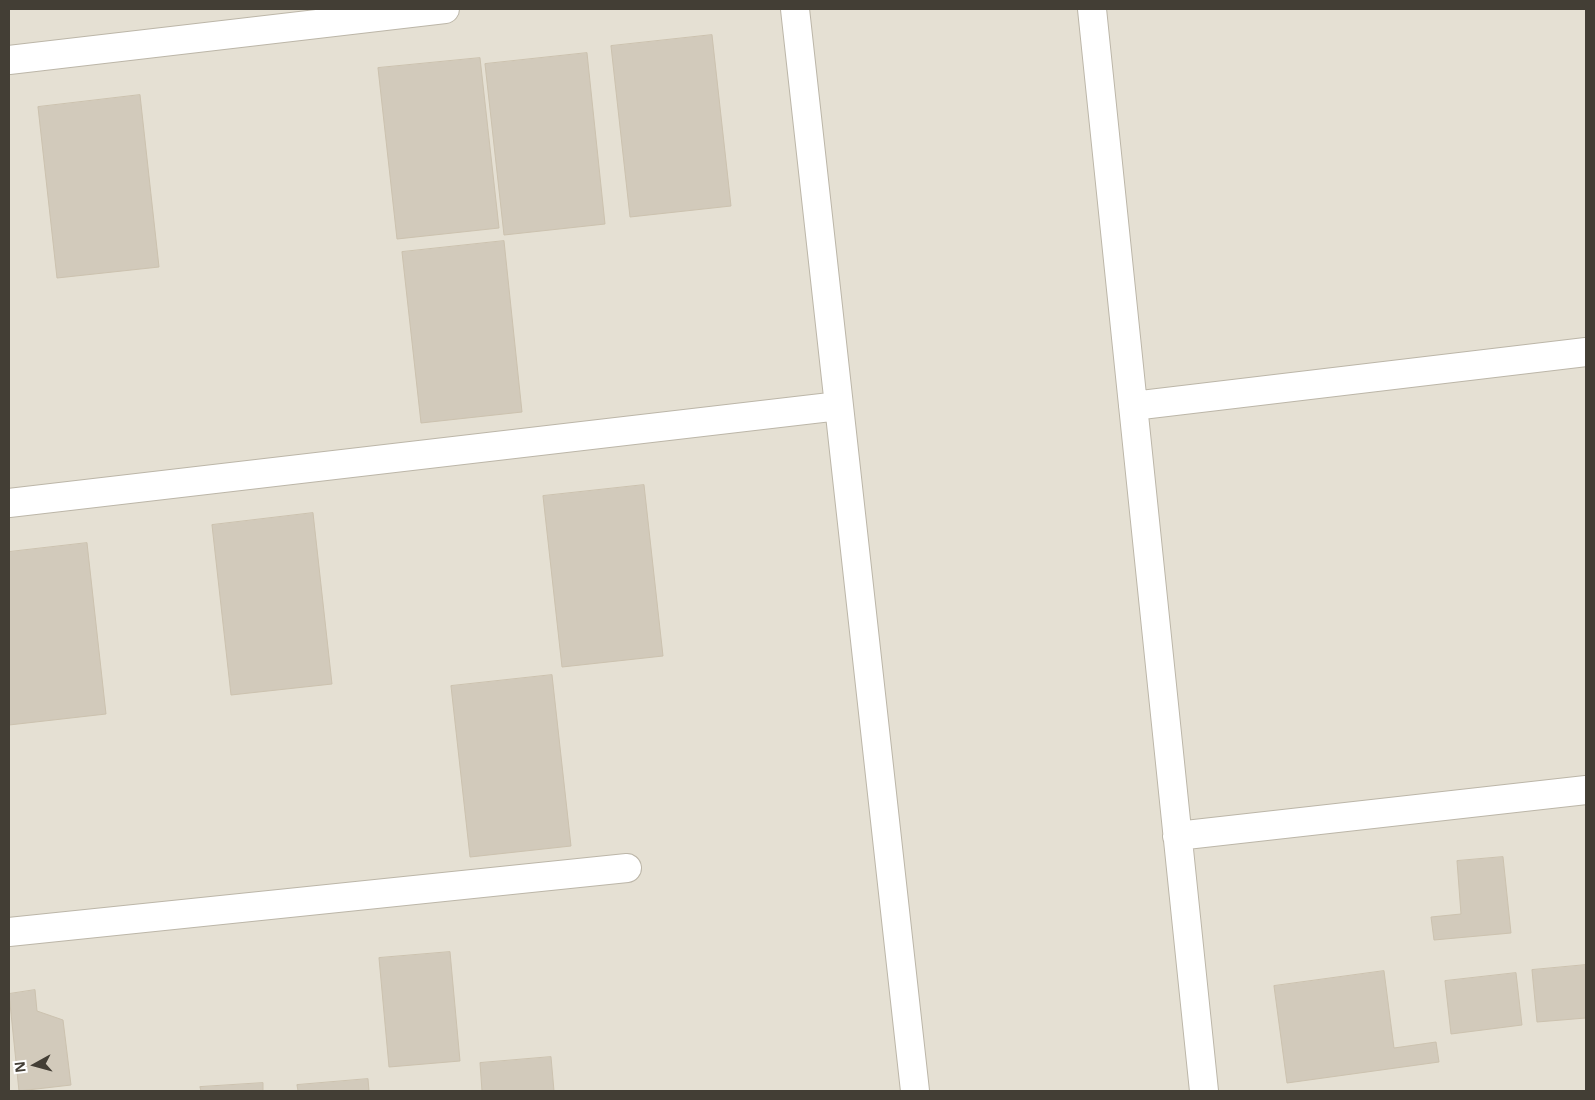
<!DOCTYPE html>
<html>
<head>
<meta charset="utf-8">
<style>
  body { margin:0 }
  #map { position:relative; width:1595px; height:1100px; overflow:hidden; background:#f1eee5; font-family:"Open Sans",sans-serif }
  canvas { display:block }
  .frame { position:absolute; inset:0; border:10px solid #433e35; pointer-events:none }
  .north { position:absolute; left:10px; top:1040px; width:50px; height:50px; -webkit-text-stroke:4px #fff; paint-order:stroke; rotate:263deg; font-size:14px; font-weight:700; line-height:20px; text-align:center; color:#433e35 }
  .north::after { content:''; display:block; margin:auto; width:18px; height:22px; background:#433e35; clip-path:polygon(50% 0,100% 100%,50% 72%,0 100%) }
</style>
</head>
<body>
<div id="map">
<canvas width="1595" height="1100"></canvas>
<div class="frame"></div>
<div class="north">N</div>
</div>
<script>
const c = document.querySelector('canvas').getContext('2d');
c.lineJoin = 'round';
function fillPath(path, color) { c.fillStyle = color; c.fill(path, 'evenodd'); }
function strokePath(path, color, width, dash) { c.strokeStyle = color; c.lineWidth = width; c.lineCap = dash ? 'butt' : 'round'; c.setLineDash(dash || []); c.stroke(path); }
const residential = new Path2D(`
  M9,9h1577v1082h-1577z`);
const building = new Path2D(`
  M712,35l19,171 -101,11 -19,-171z
  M587,53l18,171 -101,11 -19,-171z
  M480,58l19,170 -102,11 -19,-171z
  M140,95l19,172 -102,11 -19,-171z
  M504,241l18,171 -101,11 -19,-171z
  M644,485l19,171 -101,11 -19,-171z
  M313,513l19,171 -101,11 -19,-170z
  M87,543l19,171 -97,11v-173z
  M552,675l19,171 -101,11 -19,-171z
  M1503,857l8,76 -77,7 -3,-23 30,-3 -4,-53z
  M450,952l10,109 -71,6 -10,-109z
  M1586,965v53l-49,4 -5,-52z
  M1384,971l10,77 42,-6 3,20 -152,21 -13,-97z
  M1516,973l6,52 -71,9 -6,-53z
  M35,990l2,21 26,9 8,65 -52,6 -10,-97z
  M551,1057l3,34h-72l-2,-28z
  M368,1079l1,12h-71l-1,-6z
  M263,1083v8h-62l-1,-4z`);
const minor = new Path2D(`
  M795,9l120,1082
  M1092,9l112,1082
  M9,60l436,-51
  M1133,406l453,-54
  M9,503l830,-97
  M1177,836l409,-46
  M9,932l618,-64`);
fillPath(residential, '#e5e0d3');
fillPath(building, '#d2cabb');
strokePath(building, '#ccc2af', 1);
strokePath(minor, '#bcb6a8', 30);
strokePath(minor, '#fff', 28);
</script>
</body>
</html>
